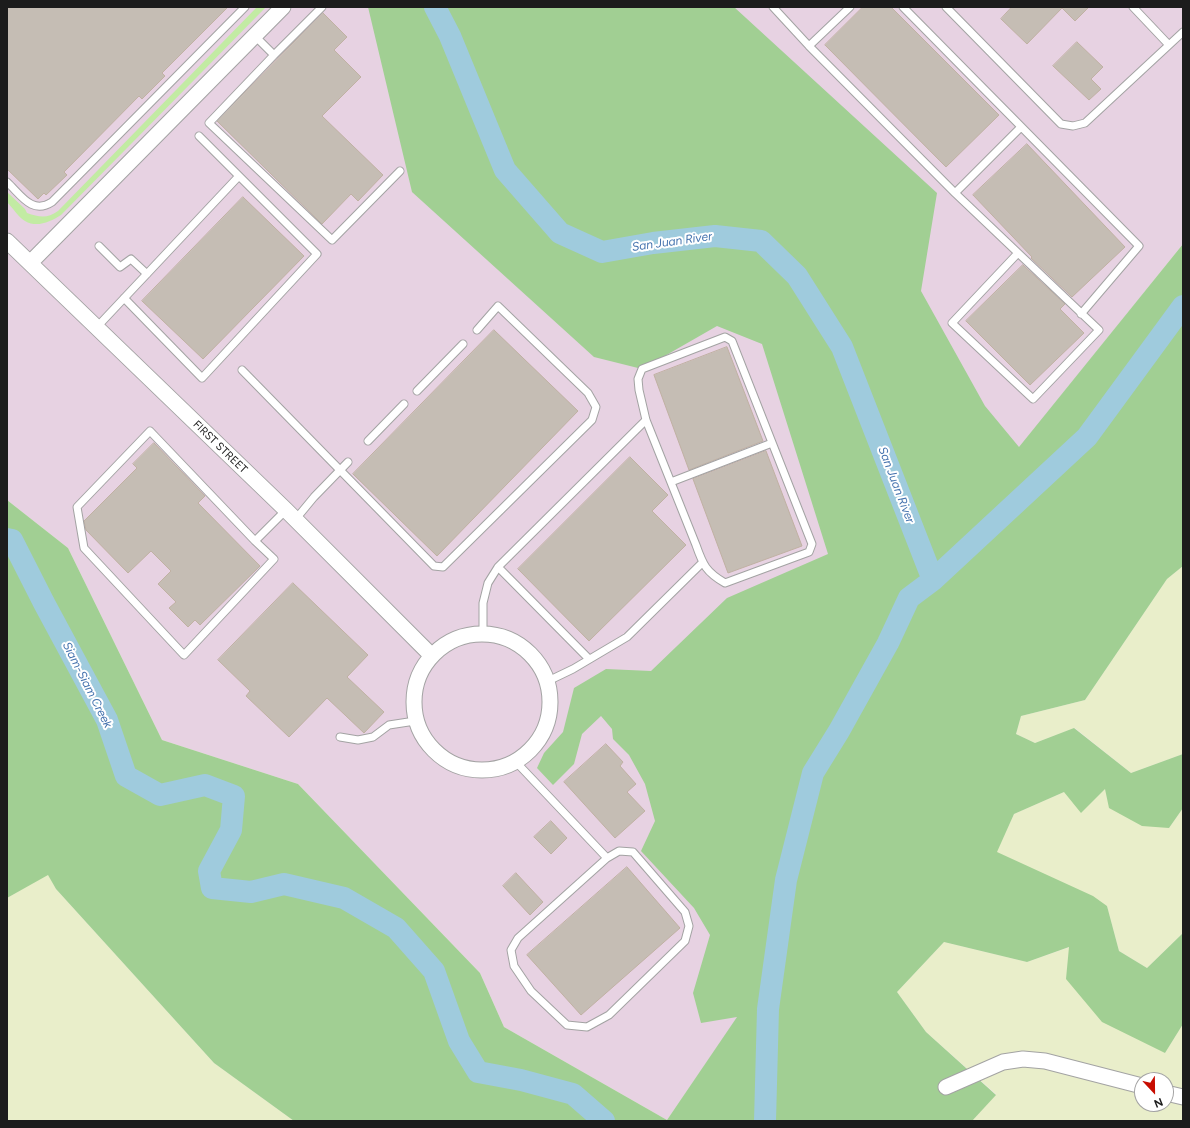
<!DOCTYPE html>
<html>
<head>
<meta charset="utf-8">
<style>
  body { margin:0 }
  #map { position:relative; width:1190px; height:1128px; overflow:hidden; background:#eeeae0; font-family:Figtree,sans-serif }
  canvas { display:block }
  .frame { position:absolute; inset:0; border:8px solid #1c1c1c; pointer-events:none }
  .north { position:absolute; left:1134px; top:1072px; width:40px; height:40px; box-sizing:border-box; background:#fff; border:1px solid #a4a4a4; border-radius:50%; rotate:158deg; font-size:11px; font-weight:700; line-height:16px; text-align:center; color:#1c1c1c }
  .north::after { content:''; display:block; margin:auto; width:14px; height:18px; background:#c70c00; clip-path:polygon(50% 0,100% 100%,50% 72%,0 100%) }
</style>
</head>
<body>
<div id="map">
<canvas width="1190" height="1128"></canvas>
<div class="frame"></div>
<div class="north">N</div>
</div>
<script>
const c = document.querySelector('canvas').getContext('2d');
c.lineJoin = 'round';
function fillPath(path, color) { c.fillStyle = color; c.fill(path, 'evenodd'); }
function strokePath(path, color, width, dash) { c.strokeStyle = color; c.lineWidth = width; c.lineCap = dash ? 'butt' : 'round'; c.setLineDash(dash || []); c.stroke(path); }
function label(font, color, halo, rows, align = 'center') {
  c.font = font + ' Figtree,sans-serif'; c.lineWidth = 4; c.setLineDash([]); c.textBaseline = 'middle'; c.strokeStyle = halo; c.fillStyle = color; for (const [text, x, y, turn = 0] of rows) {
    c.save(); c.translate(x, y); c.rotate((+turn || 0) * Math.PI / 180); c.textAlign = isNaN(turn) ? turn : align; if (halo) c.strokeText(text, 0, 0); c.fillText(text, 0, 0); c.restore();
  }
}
const industrial = new Path2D(`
  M7,7h1176v237l-163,203 -282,570 -71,103 -163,-93 -24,-54 -182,-189 -136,-44 -94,-192 -61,-48z`);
const farmland = new Path2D(`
  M1183,566v188l-52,19 -56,-45 -40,15 -19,-9 5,-18 64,-16 82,-121z
  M1105,789l64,39 14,-20v125l-36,35 -28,-17 -12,-45 -111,-53 18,-39 50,-22z
  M48,874l8,15 158,174 80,58h-287v-223z
  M944,942l83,20 43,-15 95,106 18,-29v97h-211l24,-27 -70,-62 -29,-40zM1142,1080h24v24h-24z`);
const grass = new Path2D(`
  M257,7h9l-205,208c-11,7 -24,13 -36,6 -7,-4 -12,-13 -18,-19v-10l18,17 2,4c12,4 20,6 31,-2z`);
const forest = new Path2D(`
  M368,7h366l203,186 -16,98 64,115 34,41 164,-203v322l-16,13 -82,121 -64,16 -5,18 19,9 39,-15 57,45 52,-19v54l-14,20 -27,-2 -33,-18 -4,-19 -24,24 -17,-21 -50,22 -17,38 96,44 14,10 12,45 28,17 36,-35v91l-18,29 -63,-31 -36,-43 3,-32 -42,15 -83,-20 -47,50 29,40 70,63 -24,26h-678l-80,-58 -158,-174 -8,-14 -41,23v-398l61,48 94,192 136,44 182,189 24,54 163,93 70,-103 -36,6 -8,-30 17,-58 -16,-27 -53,-57 14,-30 -10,-37 -16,-29 -16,-16 -1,-10 -11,-13 -19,18 -8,30 -21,21 -16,-17 7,-15 19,-21 11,-44 32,-19 45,2 76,-73 101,-44 -66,-210 -45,-18 -75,43 -48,-12 -182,-165z`);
const river = new Path2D(`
  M435,7l15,29 55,134 55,63 42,19 51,-9 62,-7 46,5 36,35 45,71 91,233
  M7,539l5,1 32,63 63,117 19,56 34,19 45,-10 29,11 -3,34 -22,41 3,17 39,4 33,-8 60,14 52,30 38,43 25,70 19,31 43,8 52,14 31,27
  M765,1121l3,-112 18,-129 27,-107 26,-42 49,-88 21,-45 24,-18 154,-143 96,-131`);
const building = new Path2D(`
  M7,7h221l-66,66 3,3 -23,23 -3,-3 -75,76 3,3 -21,20 -2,-2 -6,6 -31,-30z
  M863,7h28l108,108 -53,52 -121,-122z
  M1012,7h77l-14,14 -13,-13 -35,36 -26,-25z
  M323,13l24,24 -13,13 27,27 -39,39 61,59 -25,26 -7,-7 -29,30 -105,-103z
  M1077,42l26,25 -12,12 10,10 -12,11 -36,-34z
  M1027,144l98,103 -53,50 -41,-39 1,-1 -59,-62z
  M243,197l61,59 -101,103 -61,-58z
  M1023,265l42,39 -5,5 24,24 -54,52 -64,-64z
  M494,330l84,81 -141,145 -84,-82z
  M727,347l36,94 -74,29 -35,-95z
  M154,443l51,53 -7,7 62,63 -60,59 -5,-5 -7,7 -19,-19 7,-6 -18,-18 13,-13 -20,-20 -23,22 -42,-43 -2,-9 53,-53 -4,-4z
  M766,451l36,95 -74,27 -35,-94z
  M630,457l38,38 -16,16 34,34 -97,96 -71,-72z
  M293,583l75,72 -21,22 37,35 -20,21 -37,-35 -38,39 -43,-41 4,-5 -32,-31z
  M606,744l17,18 -3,4 16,18 -9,8 18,19 -30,27 -51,-56z
  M551,821l16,17 -16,16 -17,-17z
  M627,867l53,61 -99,87 -54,-60z
  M516,873l27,29 -13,13 -27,-29z`);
const service = new Path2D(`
  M322,7l-48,48 -65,68 123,117 68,-69
  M773,7l36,39 146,147 144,137 -66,69 -81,-76 66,-70
  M903,7l236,239 -58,68
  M946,7l115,117 12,2 12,-3 98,-91
  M1133,7l36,38
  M255,36l19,19
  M809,46l41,-39
  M7,182c14,13 25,33 45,20l193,-195
  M955,193l66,-66
  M99,246l21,21 11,-8 16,15
  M124,298l78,80 115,-124 -118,-118
  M96,328l143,-152
  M725,337l7,4 80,203 -3,8 -84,31c-19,-11 -22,-18 -29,-38l-50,-125 -7,-30 -1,-11 4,-10z
  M242,370l192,196 9,1 149,-147 4,-13 -8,-14 -90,-87 -21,24
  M417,391l46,-47
  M150,431l105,110 19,18 -90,96 -100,-107 -7,-41z
  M368,441l36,-37
  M671,482l101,-39
  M295,520l19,-23 34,-35
  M255,541l31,-31
  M498,567l91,92
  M483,633v-30l5,-20 10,-16 148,-147
  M548,681l25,-12 54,-32 75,-74
  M340,737l18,3 15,-3 16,-12 26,-4
  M516,762l91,96
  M619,851l14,1 52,60 4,14 -4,15 -76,74 -22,12 -20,-2 -36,-34 -17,-25 -3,-16 7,-12 89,-80z`);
const minor = new Path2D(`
  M7,241l279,269 145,145
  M30,263l253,-256
  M414 702a68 68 0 1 1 136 0a68 68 0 1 1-136 0Z
  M946,1087l57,-25 20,-3 22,2 97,25
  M1166,1093l17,4`);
const streetNames = [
  ["FIRST STREET",220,447,44]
];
const waterNames = [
  ["San Juan River",672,242,-8],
  ["San Juan River",896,485,69],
  ["Siam-Siam Creek",87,685,63]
];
fillPath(industrial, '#e7d2e2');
fillPath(farmland, '#e9eeca');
fillPath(grass, '#c2eba3');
fillPath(forest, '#a1cf93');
strokePath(river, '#9fcbdd', 22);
fillPath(building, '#c5bdb4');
strokePath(building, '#c0b1a3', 1);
strokePath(service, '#a3a3a3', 9);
strokePath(minor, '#a3a3a3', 17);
strokePath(service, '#fff', 7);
strokePath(minor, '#fff', 15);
label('11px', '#1c1c1c', '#fff', streetNames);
label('italic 12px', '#4573ae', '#fff', waterNames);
</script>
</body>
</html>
